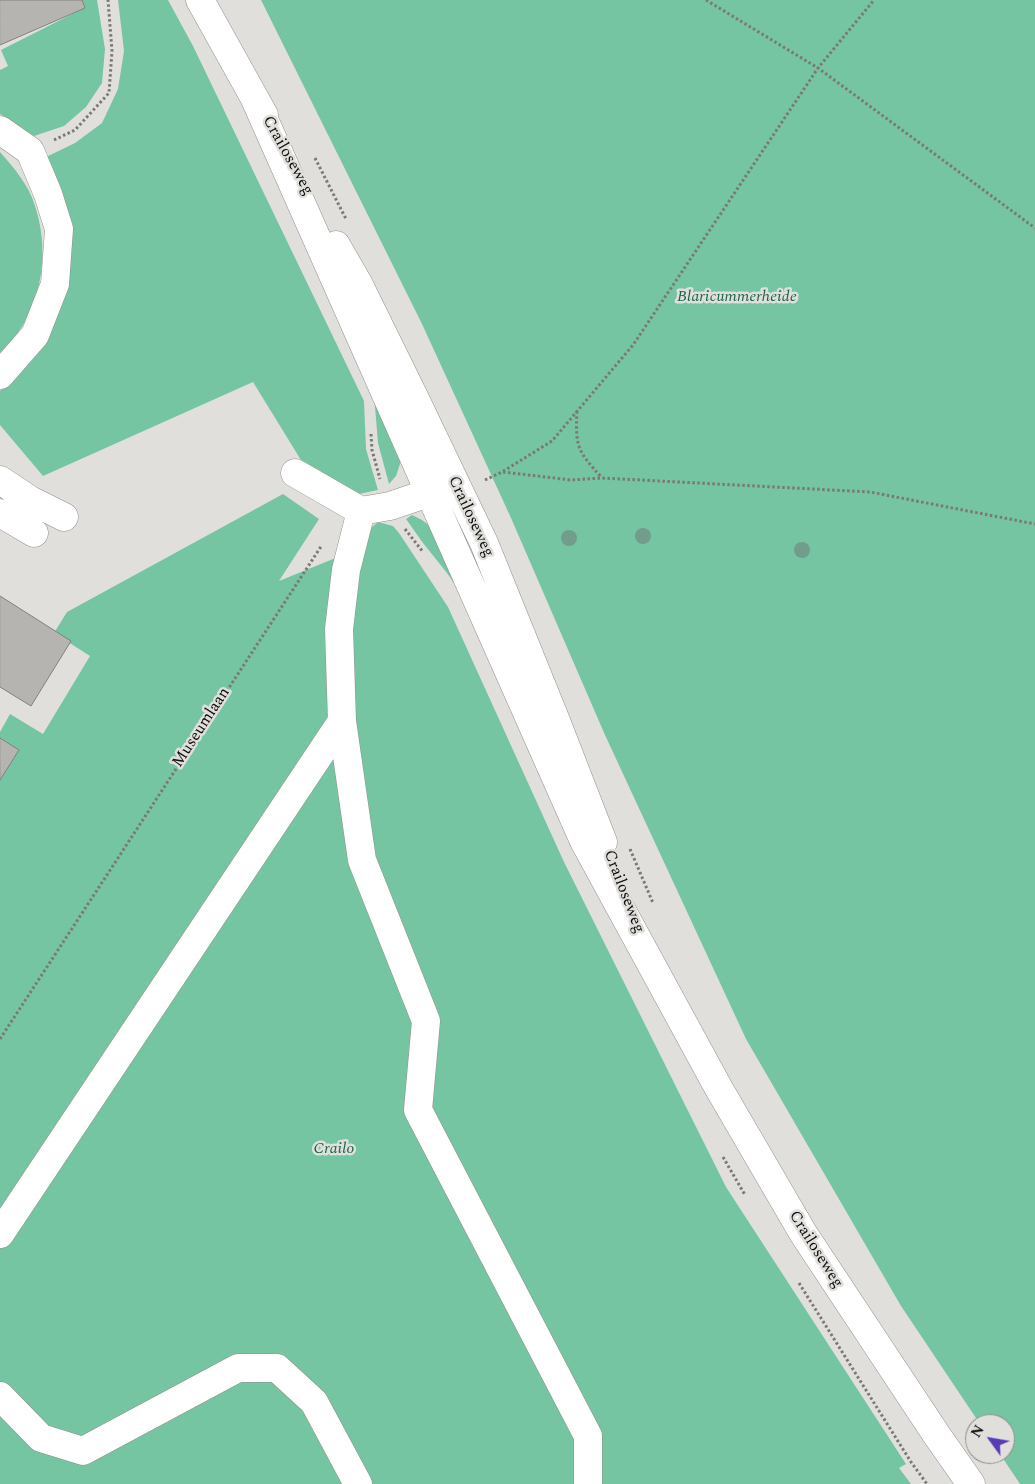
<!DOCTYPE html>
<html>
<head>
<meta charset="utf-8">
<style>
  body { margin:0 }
  #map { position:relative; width:1035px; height:1484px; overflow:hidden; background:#e1dfdc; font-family:Spectral,serif }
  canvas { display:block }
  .north { position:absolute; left:965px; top:1414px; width:50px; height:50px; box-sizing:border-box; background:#e1dfdc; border:1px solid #8c8b88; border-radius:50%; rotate:302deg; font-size:14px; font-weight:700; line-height:20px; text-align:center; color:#0c0c0a }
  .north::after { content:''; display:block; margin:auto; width:18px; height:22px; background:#593cb4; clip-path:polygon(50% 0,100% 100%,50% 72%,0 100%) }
</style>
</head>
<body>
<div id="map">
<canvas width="1035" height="1484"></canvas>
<div class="north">N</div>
</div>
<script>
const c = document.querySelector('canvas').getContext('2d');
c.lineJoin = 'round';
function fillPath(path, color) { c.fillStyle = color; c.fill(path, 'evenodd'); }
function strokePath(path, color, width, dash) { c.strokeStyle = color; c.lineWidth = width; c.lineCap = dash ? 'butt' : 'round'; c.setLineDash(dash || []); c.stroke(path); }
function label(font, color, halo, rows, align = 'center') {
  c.font = font + ' Spectral,serif'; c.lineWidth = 5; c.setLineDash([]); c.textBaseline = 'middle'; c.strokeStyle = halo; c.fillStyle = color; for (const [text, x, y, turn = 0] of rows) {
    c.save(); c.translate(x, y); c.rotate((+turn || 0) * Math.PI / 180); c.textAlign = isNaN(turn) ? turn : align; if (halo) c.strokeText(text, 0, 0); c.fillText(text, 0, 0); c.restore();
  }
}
const green = new Path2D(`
  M81,0h16l8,49 -3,34 -16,24 -22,19 -30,10 -34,-22v-44l8,-4 -7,-16 83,-42z
  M118,0h50l25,46 171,355 2,48 12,41 -24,5 -42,-17 -59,-96 -210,94 -43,-51v-34l25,-25 44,-131 -25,-77 31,-15 27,-20 16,-34 6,-38z
  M261,0h774v1484h-15l-20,-30h5v-30h-25l-79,-118 -155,-267 -141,-304 -94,-217 -89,-194z
  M0,152c14,16 29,33 35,54 17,51 5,111 -35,147z
  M373,382l29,76 -6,18 -7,8 -11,-41z
  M283,494l36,25 -40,62 81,-33 1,-12 17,-14 15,4 6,7 49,74 116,255 162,325 180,277 -7,4 12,16h-911v-752l10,-18 33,20 47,-78 -36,-23 13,-21z
  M412,515l10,5 17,13 34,78 -26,-38 -24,-30 -17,-24z`);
const building = new Path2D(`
  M0,0h82l3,8 -85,37z
  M0,596l71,45 -40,65 -31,-19z
  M0,738l19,12 -19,30z`);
const path = new Path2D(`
  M706,0l112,68 217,160
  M54,140l21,-10 34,-37 3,-42 -4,-51
  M315,158l31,61
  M577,411c-2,37 1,40 25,67
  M371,434l1,16 8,29
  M503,472l68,8 31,-2 268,14 165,32
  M485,480l17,-8 50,-31 81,-96 185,-277 56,-68
  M405,529l18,23
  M630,849l23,54
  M0,1039l322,-494
  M723,1157l22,38
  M799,1283l112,179 16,22`);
const minor = new Path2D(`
  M0,130l30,21 18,43 11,35 -4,55 -20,51 -35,40
  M295,473l66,38
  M0,480l30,20 34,17
  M361,511l-15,59 -7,59 3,92 20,139 64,161 -8,89 170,326v48
  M361,511l29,-5 62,-21
  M0,513l34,20
  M0,1234l342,-513
  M0,1396l41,42 42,13 155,-83h39l37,34 44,82`);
const major = new Path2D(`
  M200,0l64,115
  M255,99l329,742 134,246 85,146 133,201 35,50
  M336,245l22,38 58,118 68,142 72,178 47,121`);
const trees = [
  [643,536],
  [569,538],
  [802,550]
];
const streetNames = [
  ["Crailoseweg",287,156,61],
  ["Crailoseweg",470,517,65],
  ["Museumlaan",202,728,-57],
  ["Crailoseweg",623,892,69],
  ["Crailoseweg",815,1250,58]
];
const parkNames = [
  ["Blaricummerheide",737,298],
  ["Crailo",334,1150]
];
fillPath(green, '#75c5a3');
fillPath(building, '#b5b4b1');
strokePath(building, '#82807d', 1);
strokePath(minor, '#92918d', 29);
strokePath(major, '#92918d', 29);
strokePath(path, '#7a7976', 3, [2.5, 2.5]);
strokePath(minor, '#fff', 28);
strokePath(major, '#fff', 28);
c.fillStyle = '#729c8c';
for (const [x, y] of trees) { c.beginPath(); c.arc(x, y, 8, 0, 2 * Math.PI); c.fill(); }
label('16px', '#0c0c0a', '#e1dfdc', streetNames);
label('italic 16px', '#17664a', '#e1dfdc', parkNames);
</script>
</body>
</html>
